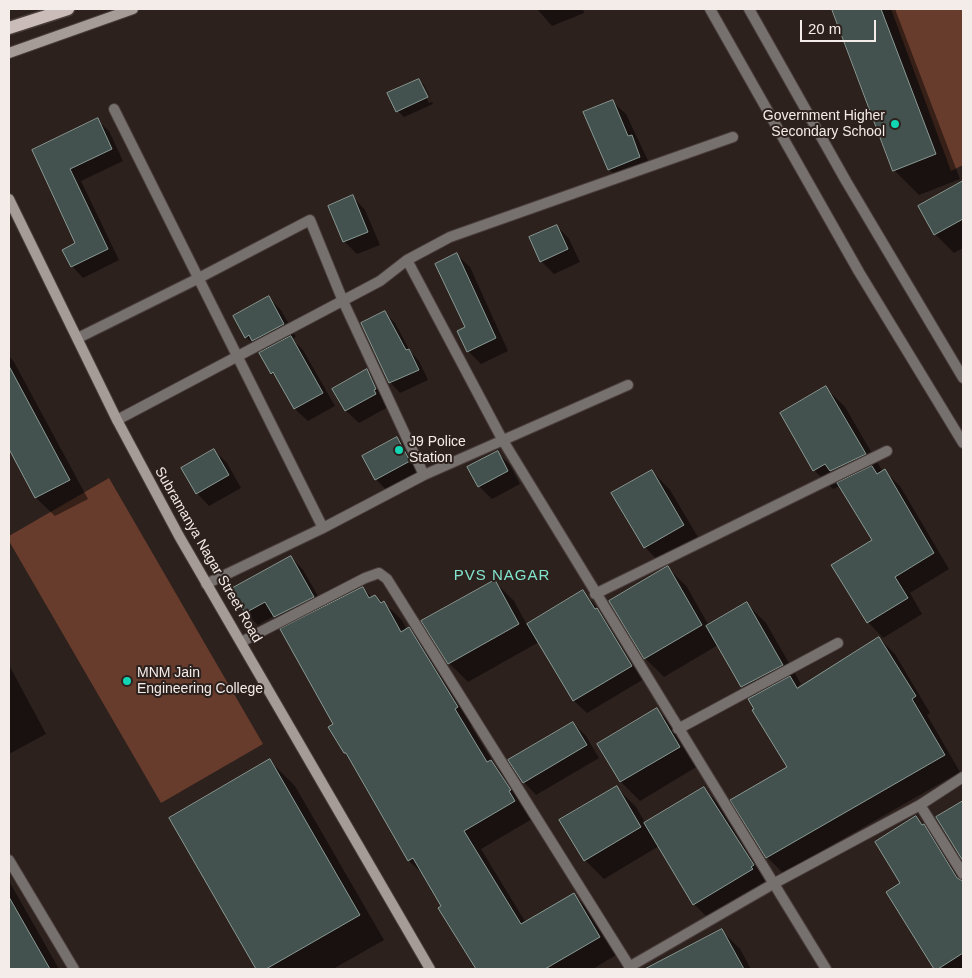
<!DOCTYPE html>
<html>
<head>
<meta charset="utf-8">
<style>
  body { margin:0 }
  #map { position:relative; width:972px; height:978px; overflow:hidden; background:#2d211d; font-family:Arial,sans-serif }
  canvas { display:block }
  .frame { position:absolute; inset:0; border:10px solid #f4ece9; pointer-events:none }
  .scale { position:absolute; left:800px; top:20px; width:76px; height:22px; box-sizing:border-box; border:2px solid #f4ece9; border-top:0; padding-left:6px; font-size:15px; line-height:18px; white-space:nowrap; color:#f4ece9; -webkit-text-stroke:4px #2d211d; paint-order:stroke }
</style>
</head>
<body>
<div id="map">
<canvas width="972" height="978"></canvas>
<div class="frame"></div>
<div class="scale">20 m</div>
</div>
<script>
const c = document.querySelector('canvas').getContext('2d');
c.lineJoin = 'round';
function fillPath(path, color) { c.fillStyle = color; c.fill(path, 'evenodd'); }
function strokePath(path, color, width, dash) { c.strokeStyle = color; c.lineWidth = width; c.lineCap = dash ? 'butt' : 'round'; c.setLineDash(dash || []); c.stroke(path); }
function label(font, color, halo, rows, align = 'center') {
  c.font = font + ' Arial,sans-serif'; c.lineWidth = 4; c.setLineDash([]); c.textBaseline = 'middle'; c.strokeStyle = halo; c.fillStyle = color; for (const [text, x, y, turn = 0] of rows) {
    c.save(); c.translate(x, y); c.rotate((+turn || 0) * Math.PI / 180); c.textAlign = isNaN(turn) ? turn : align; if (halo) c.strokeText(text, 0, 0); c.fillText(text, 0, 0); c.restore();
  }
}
const green = new Path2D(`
  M891,9h72v156l-12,6z
  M109,478l154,266 -102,59 -152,-262v-5z`);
const shadow = new Path2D(`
  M537,9h46l1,4 -32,13z
  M833,9h62l65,170 -41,16 -25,-25z
  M419,80l6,6 8,18 -29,13 -6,-6 -9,-17zM421,86h3l8,16 -3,1z
  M613,102l13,12 26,55 -31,13 -12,-13z
  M97,120l12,11 14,30 -42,20 38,79 -36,18 -11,-12 5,-22 -43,-94z
  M963,182v66l-9,5 -19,-19 -15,-28z
  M353,197l12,13 15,35 -23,9 -13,-13z
  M557,226l12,13 11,23 -26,12 -13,-13z
  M457,255l13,12 38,84 -27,13 -13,-13z
  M269,298l12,12 15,27 -4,2 11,11 32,56 -27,15 -13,-12 -16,-29 -7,-7 -8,-22 -3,-3 -2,1 -13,-12z
  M384,312l11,11 15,28 9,10 9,19 -28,13 -10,-11z
  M9,356l5,6 74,137 -33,17 -19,-18 -27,-52z
  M367,370l12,13 9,24 -29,16 -13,-12 -12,-22z
  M826,388l19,19 38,65 1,-1 16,15 49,83 -39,24 12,21 -39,24 -15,-16 6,-81 -34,-55 -7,3 -19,-19 -33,-56z
  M397,438l13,13 12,23 -34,18 -12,-13z
  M214,450l13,13 14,25 -32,18 -12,-13z
  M498,453l12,12 10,19 -28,15 -13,-13z
  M652,471l18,19 32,54 -39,22 -18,-19z
  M291,557l12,13 22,38 38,-20 9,10 3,-2 9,7 18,17 5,10 2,-1 17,17 48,79 -3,1 24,39 13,14 24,40 -51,30 45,74 48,-28 17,17 25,43 -23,14h-116l-37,-61 3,-2 -16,-28 -18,-17 -79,-134 5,-3 -49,-96 -12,-12 -16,9 -12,-12z
  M668,568l19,19 22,39 38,-22 19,19 35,61 -3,2 2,2 79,-50 16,16 35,59 -3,2 33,57 -177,101 -16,-16 -35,-57 57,-33 -33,-57 -3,-12 -11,-12 -24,-41 -54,32 -19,-19z
  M495,582l19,19 13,24 56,-33 27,30 34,57 -57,34 -13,-12 -35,-59 -71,40 -19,-19z
  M9,665l37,69 -37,20z
  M657,710l19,19 22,37 -58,35 -19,-19 -22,-37z
  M573,723l13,13 13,22 -63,37 -12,-13z
  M270,761l25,25 89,154 -51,29h-75l-87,-151z
  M617,788l19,19 10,17 58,-35 19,19 49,76 -59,39 -19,-19 -35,-58 -55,33 -19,-19z
  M963,802v57l-26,-41z
  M916,817l25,26 22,36v90h-28l-47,-76 14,-9z
  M9,881l50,88h-50z
  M721,930l19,19 11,20h-89l-3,-6z`);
const building = new Path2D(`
  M832,9h49l55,145 -43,17z
  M419,79l9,18 -32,15 -9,-19z
  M613,100l15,36 4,-1 8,22 -32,13 -25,-58z
  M98,118l14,31 -42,20 38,80 -37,18 -9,-17 13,-7 -43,-93z
  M963,181v38l-29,16 -16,-29z
  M353,195l15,37 -25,10 -15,-36z
  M557,225l11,24 -28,13 -11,-25z
  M457,253l39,85 -29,14 -10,-21 8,-4 -30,-63z
  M269,296l15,28 -32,17 -3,-6 -4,3 -12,-22z
  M385,311l21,39 3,-1 10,21 -30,13 -28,-60z
  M291,336l32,57 -29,16 -21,-37 -2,2 -12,-21z
  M9,366l61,114 -35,18 -26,-49z
  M367,369l9,20 -2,1 2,4 -31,17 -13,-22z
  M826,386l40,68 -36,17 -5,-7 -12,7 -33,-58z
  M397,437l13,24 -35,19 -13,-24z
  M214,449l15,26 -33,19 -15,-26z
  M498,451l10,20 -30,16 -11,-20z
  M872,466l5,8 8,-5 49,84 -39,24 13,21 -41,25 -36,-58 41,-25 -35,-57z
  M652,470l32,55 -40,23 -33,-55z
  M291,556l23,41 -40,20 -9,-15 -20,11 -14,-24z
  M668,566l34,59 -58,34 -35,-58z
  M495,580l24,44 -71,40 -27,-43z
  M363,587l6,11 6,-3 6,8 3,-2 17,31 8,-5 49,80 -3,2 32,53 4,-2 20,30 -2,1 6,10 -51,30 57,93 53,-31 26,44 -55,32h-69l-38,-61 3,-2 -28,-48 -5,3 -62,-108h-2l-16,-26 5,-3 -53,-95z
  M583,590l12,19 2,-1 35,58 -59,35 -46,-77z
  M747,602l36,63 -42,22 -35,-61z
  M879,637l37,59 -4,3 33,56 -179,103 -36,-58 57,-33 -35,-57 2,-1 -6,-10 42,-23 7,12z
  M657,708l23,39 -60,35 -23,-38z
  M573,722l14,23 -64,38 -15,-23z
  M270,759l90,156 -94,54h-10l-87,-151z
  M617,786l24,41 -57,34 -25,-41z
  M704,787l50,78 -3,2 2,2 -60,36 -49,-82z
  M963,801v60l-27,-44z
  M916,816l6,9 2,-1 33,54 6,3v72l-25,16h-4l-48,-77 14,-9 -25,-41z
  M9,897l41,72h-41z
  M722,929l22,40h-99z`);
const street = new Path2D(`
  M710,9l149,263 104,171
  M749,9l97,172 117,197
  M114,109l209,419
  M407,260l95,179 324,530
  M78,338l119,-59 113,-59 33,81 81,174
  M117,420l263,-139 27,-21 43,-23 283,-100
  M206,584l117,-56 101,-53 204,-90
  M595,594l292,-143
  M241,642l124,-64 14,-5 8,6 244,390
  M678,729l160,-86
  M920,805l43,69
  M9,860l65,109
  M629,967l144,-83 147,-79 43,-28`);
const secondary = new Path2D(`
  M9,53l124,-44
  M9,199l108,221 62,116 251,433`);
const primary = new Path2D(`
  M9,28l59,-19`);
const markers = [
  [895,124,5,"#12d5b4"],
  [399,450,5,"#12d5b4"],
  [127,681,5,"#12d5b4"]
];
const poiNames = [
  ["Government Higher",885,116,"right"],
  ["Secondary School",885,132,"right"],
  ["J9 Police",409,442],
  ["Station",409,458],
  ["MNM Jain",137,673],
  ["Engineering College",137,689]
];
const streetNames = [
  ["Subramanya Nagar Street Road",208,555,60]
];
const neighbourhoodNames = [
  ["PVS NAGAR",502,576]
];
fillPath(green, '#683c2c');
fillPath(shadow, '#0007');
fillPath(building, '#43524e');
strokePath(building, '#899994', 1);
strokePath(street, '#493d3a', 12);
strokePath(secondary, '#493d3a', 12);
strokePath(primary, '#493d3a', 15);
strokePath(street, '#76706e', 10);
strokePath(secondary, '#a59b97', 10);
strokePath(primary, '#cabcb8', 12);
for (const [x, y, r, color] of markers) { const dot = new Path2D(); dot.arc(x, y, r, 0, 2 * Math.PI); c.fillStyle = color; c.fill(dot); strokePath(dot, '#2d211d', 2); }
label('14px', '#f4ece9', '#2d211d', poiNames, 'left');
label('14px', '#f4ece9', '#2d211d', streetNames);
c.letterSpacing = '1px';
label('15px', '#81e3cb', '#2d211d', neighbourhoodNames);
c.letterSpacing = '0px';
</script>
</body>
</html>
